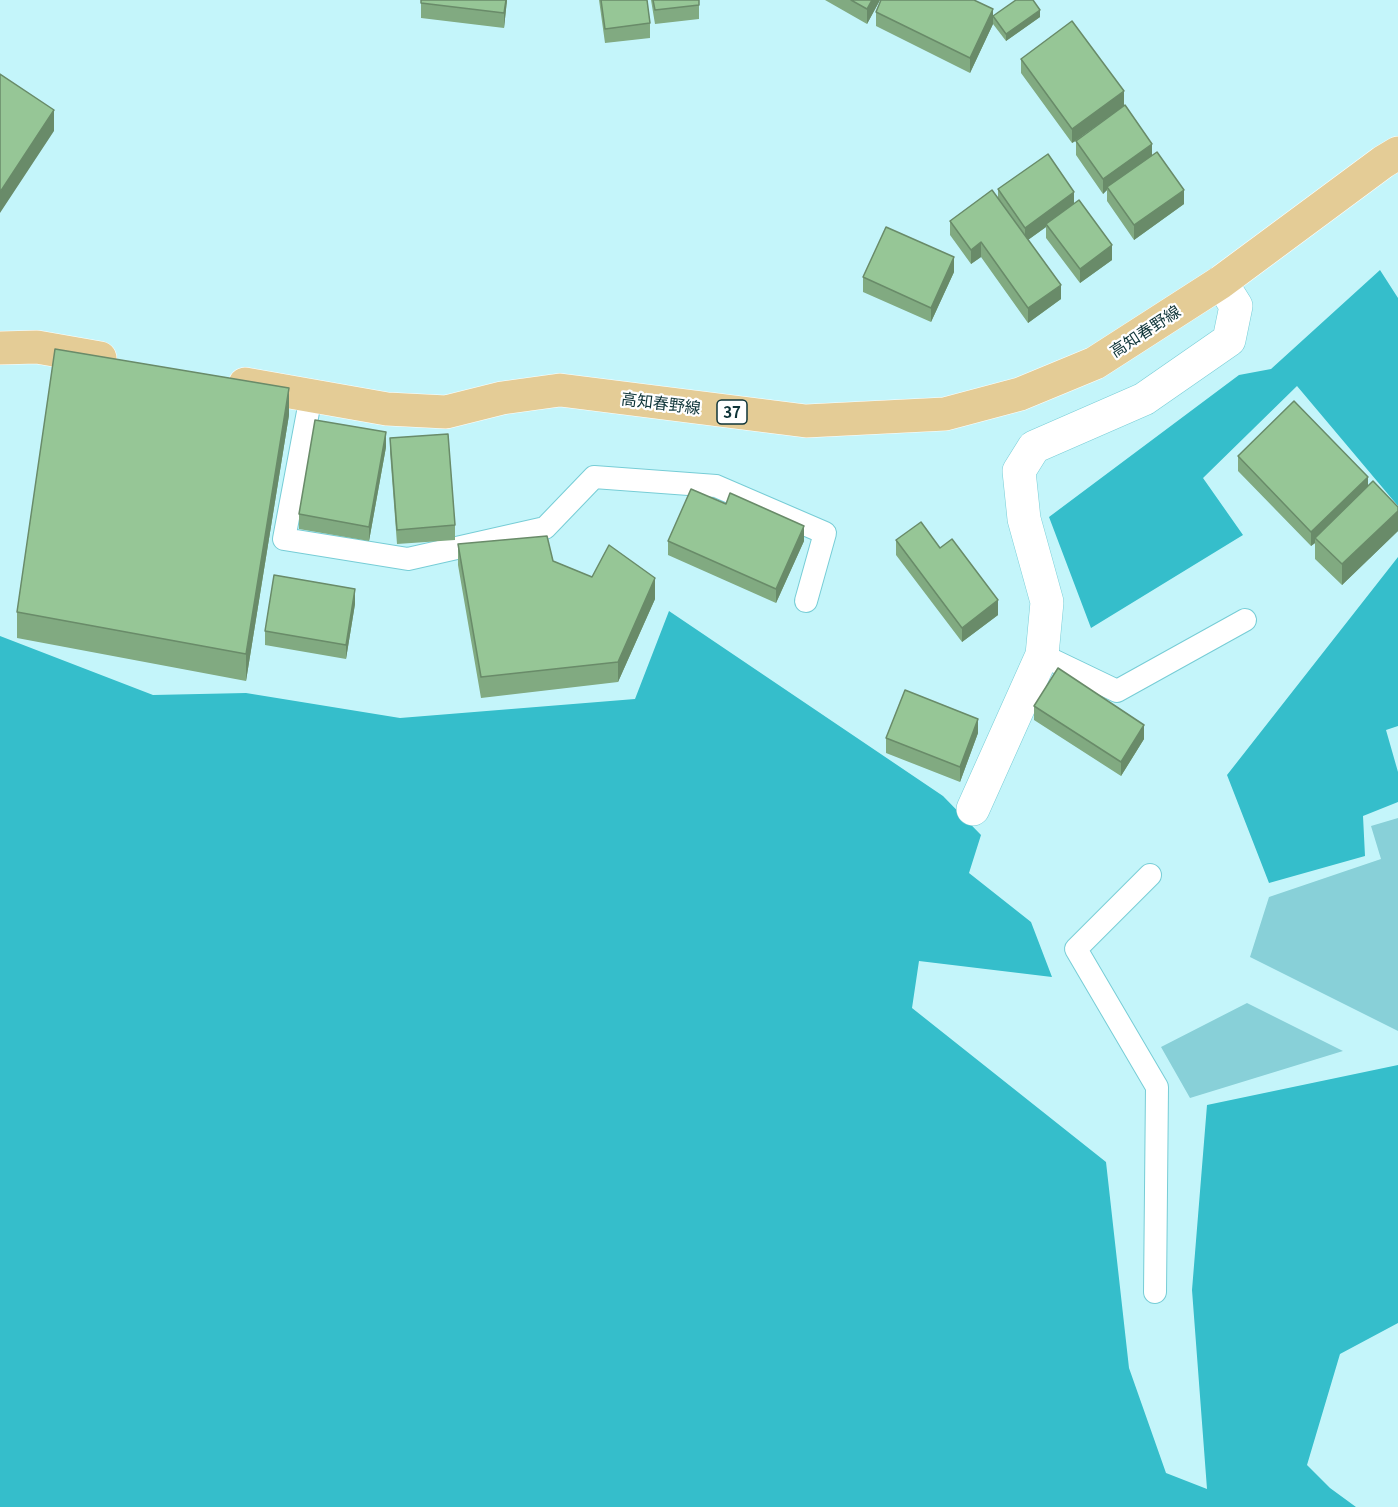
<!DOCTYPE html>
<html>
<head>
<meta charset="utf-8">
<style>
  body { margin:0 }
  canvas { display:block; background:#c4f5fa }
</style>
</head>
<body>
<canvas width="1398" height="1507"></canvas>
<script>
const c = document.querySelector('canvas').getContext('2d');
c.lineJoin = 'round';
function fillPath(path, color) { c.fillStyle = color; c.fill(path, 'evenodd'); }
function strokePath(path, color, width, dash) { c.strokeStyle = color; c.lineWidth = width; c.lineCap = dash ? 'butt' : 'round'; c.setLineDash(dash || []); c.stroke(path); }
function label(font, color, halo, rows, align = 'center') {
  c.font = font + ' Georgia,"Noto Sans JP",serif'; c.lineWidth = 4.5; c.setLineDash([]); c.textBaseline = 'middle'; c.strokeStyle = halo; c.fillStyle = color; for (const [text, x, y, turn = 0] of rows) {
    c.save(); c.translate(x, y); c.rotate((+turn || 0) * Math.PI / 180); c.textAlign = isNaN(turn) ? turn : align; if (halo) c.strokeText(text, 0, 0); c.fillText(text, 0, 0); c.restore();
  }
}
const green = new Path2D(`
  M1398,818v213l-148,-74 19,-60 112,-38 -10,-33z
  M1247,1003l96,48 -153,47 -29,-51z`);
const forest = new Path2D(`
  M1380,270l18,28v208l-101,-120 -94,92 40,57 -152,93 -42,-111 190,-142 32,-6z
  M1398,557v169l-12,4 12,42v30l-35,14 2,40 -96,27 -42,-108z
  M669,611l274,185 38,39 -12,38 62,49 21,55 -133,-16 -7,47 194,154 23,206 37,105 41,16 -15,-199 15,-185 191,-40v258l-58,31 -33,111 23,23 26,19h-1356v-871l153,59 93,-2 154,25 235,-19z`);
const lane = new Path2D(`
  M311,396l-27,143 124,20 137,-31 49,-51 122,9 109,47 -19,68
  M1042,655l75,36 128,-71
  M1150,875l-74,74 81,138 -2,205`);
const street = new Path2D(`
  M973,809l69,-154 5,-53 -23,-83 -5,-48 15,-24 110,-48 85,-59 7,-34 -15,-24`);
const primary = new Path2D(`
  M0,348l37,-1 63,11
  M245,384l142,25 59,3 56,-14 58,-8 246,31 139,-7 75,-20 75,-31 126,-81 162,-120 15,-9`);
const wall = new Path2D(`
  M421,0h86l-3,28 -83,-10z
  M599,0h48l3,23v15l-45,5z
  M651,0h48v19l-44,5z
  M825,0h55l-13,24z
  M876,12l117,12 -23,49 -94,-47z
  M993,16l47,1 -34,24 -13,-17z
  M1021,59l103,47 -42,30 70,19 32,49 -50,36 -27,-39v-11l-4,4 -27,-39v-14l-4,2 -51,-70z
  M998,189l76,14 38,57 -32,23 -34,-45v-11l-18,13 33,59 -33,24 -47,-66 -10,7 -21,-29v-14l48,-23z
  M954,272l-23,50 -68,-30v-15z
  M289,415l-43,266 -229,-43v-26z
  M390,438l65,87v15l-58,4 -7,-92z
  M386,447l-17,94 -70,-12v-15z
  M1238,456l130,30 30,25v20l-56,54 -27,-26v-16l-4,3 -73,-75z
  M726,504l78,37 -28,62 -108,-48v-14z
  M896,540l44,8 58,67 -36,27 -66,-87z
  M458,544l95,17 39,16 63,22 -37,83 -137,16 -23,-133z
  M355,604l-9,55 -81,-14v-14z
  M1034,706l110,33 -23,37 -87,-56z
  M978,733l-18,49 -74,-29v-15z`);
const shadedWall = new Path2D(`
  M506,0h1l-3,28v-15z
  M872,0h8l-13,24v-15z
  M993,9v15l-23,49v-15z
  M1040,10v7l-34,24v-7z
  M1124,91v15l-52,37v-14z
  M54,110v21l-54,82v-21z
  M1152,144v14l-45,29v3l-4,4v-15z
  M1184,190v14l-50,36v-15z
  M1074,192v15l-28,17v3l-21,15v-14z
  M981,242v15l-10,7v-14z
  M1112,245v15l-32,23v-14z
  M954,257v15l-23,50v-14z
  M1061,285v14l-33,24v-15z
  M289,388v27l-43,266v-27z
  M386,432v15l-17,94v-14z
  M1368,477v14l-53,47v5l-4,3v-14z
  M1398,511v20l-56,54v-21z
  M804,526v15l-28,62v-14z
  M655,578v21l-37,83v-20z
  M355,589v15l-9,55v-14z
  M998,600v15l-36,27v-14z
  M978,719v14l-18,49v-15z
  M1144,725v14l-23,37v-14z`);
const building = new Path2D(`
  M421,0h85l-2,13 -83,-10z
  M601,0h46l3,23 -45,6z
  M653,0h46v5l-44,5z
  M851,0h21l-5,9z
  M881,0h93l19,9 -23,49 -94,-46z
  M1016,0h17l7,10 -34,24 -13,-18z
  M1072,21l52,70 -52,38 -51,-70z
  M0,74l54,36 -54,82z
  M1125,105l27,39 -49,35 -27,-38z
  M1157,152l27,38 -50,35 -27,-38z
  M1048,154l26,38 -49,36 -27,-39z
  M992,190l69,95 -33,23 -47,-66 -10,8 -21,-29z
  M1079,200l33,45 -32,24 -34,-45z
  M886,227l68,30 -23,51 -68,-31z
  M55,349l234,39 -43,266 -229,-42z
  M1294,401l74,76 -57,55 -73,-76z
  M315,420l71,12 -17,95 -70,-13z
  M448,434l7,91 -58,5 -7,-92z
  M1373,481l25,26v4l-56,53 -27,-26z
  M691,489l35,15 4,-11 74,33 -28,63 -108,-48z
  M921,522l19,26 12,-9 46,61 -36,28 -66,-88z
  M547,536l6,25 39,16 17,-32 46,33 -37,84 -137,15 -23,-133z
  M274,575l81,14 -9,56 -81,-14z
  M1058,668l86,57 -23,37 -87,-56z
  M905,690l73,29 -18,48 -74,-29z`);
const shields = [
  [732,412,30]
];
const shieldNames = [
  ["37",732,412]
];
const streetNames = [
  ["高知春野線",1145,331,-33],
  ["高知春野線",661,403,7]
];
fillPath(green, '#88d0d8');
fillPath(forest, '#35becb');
strokePath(lane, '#77cdd6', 24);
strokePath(street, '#77cdd6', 34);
strokePath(primary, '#fff', 34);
strokePath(lane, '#fff', 22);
strokePath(street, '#fff', 33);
strokePath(primary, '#e4cc96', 33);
fillPath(wall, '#81aa81');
fillPath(shadedWall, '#698b69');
fillPath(building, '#96c696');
strokePath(building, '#698b69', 1.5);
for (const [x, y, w] of shields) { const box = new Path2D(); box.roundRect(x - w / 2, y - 12, w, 24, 4.5); c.fillStyle = '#fff'; c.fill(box); strokePath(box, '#0e3438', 1.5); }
label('bold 15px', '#0e3438', null, shieldNames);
label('16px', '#0e3438', '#fff', streetNames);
</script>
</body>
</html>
